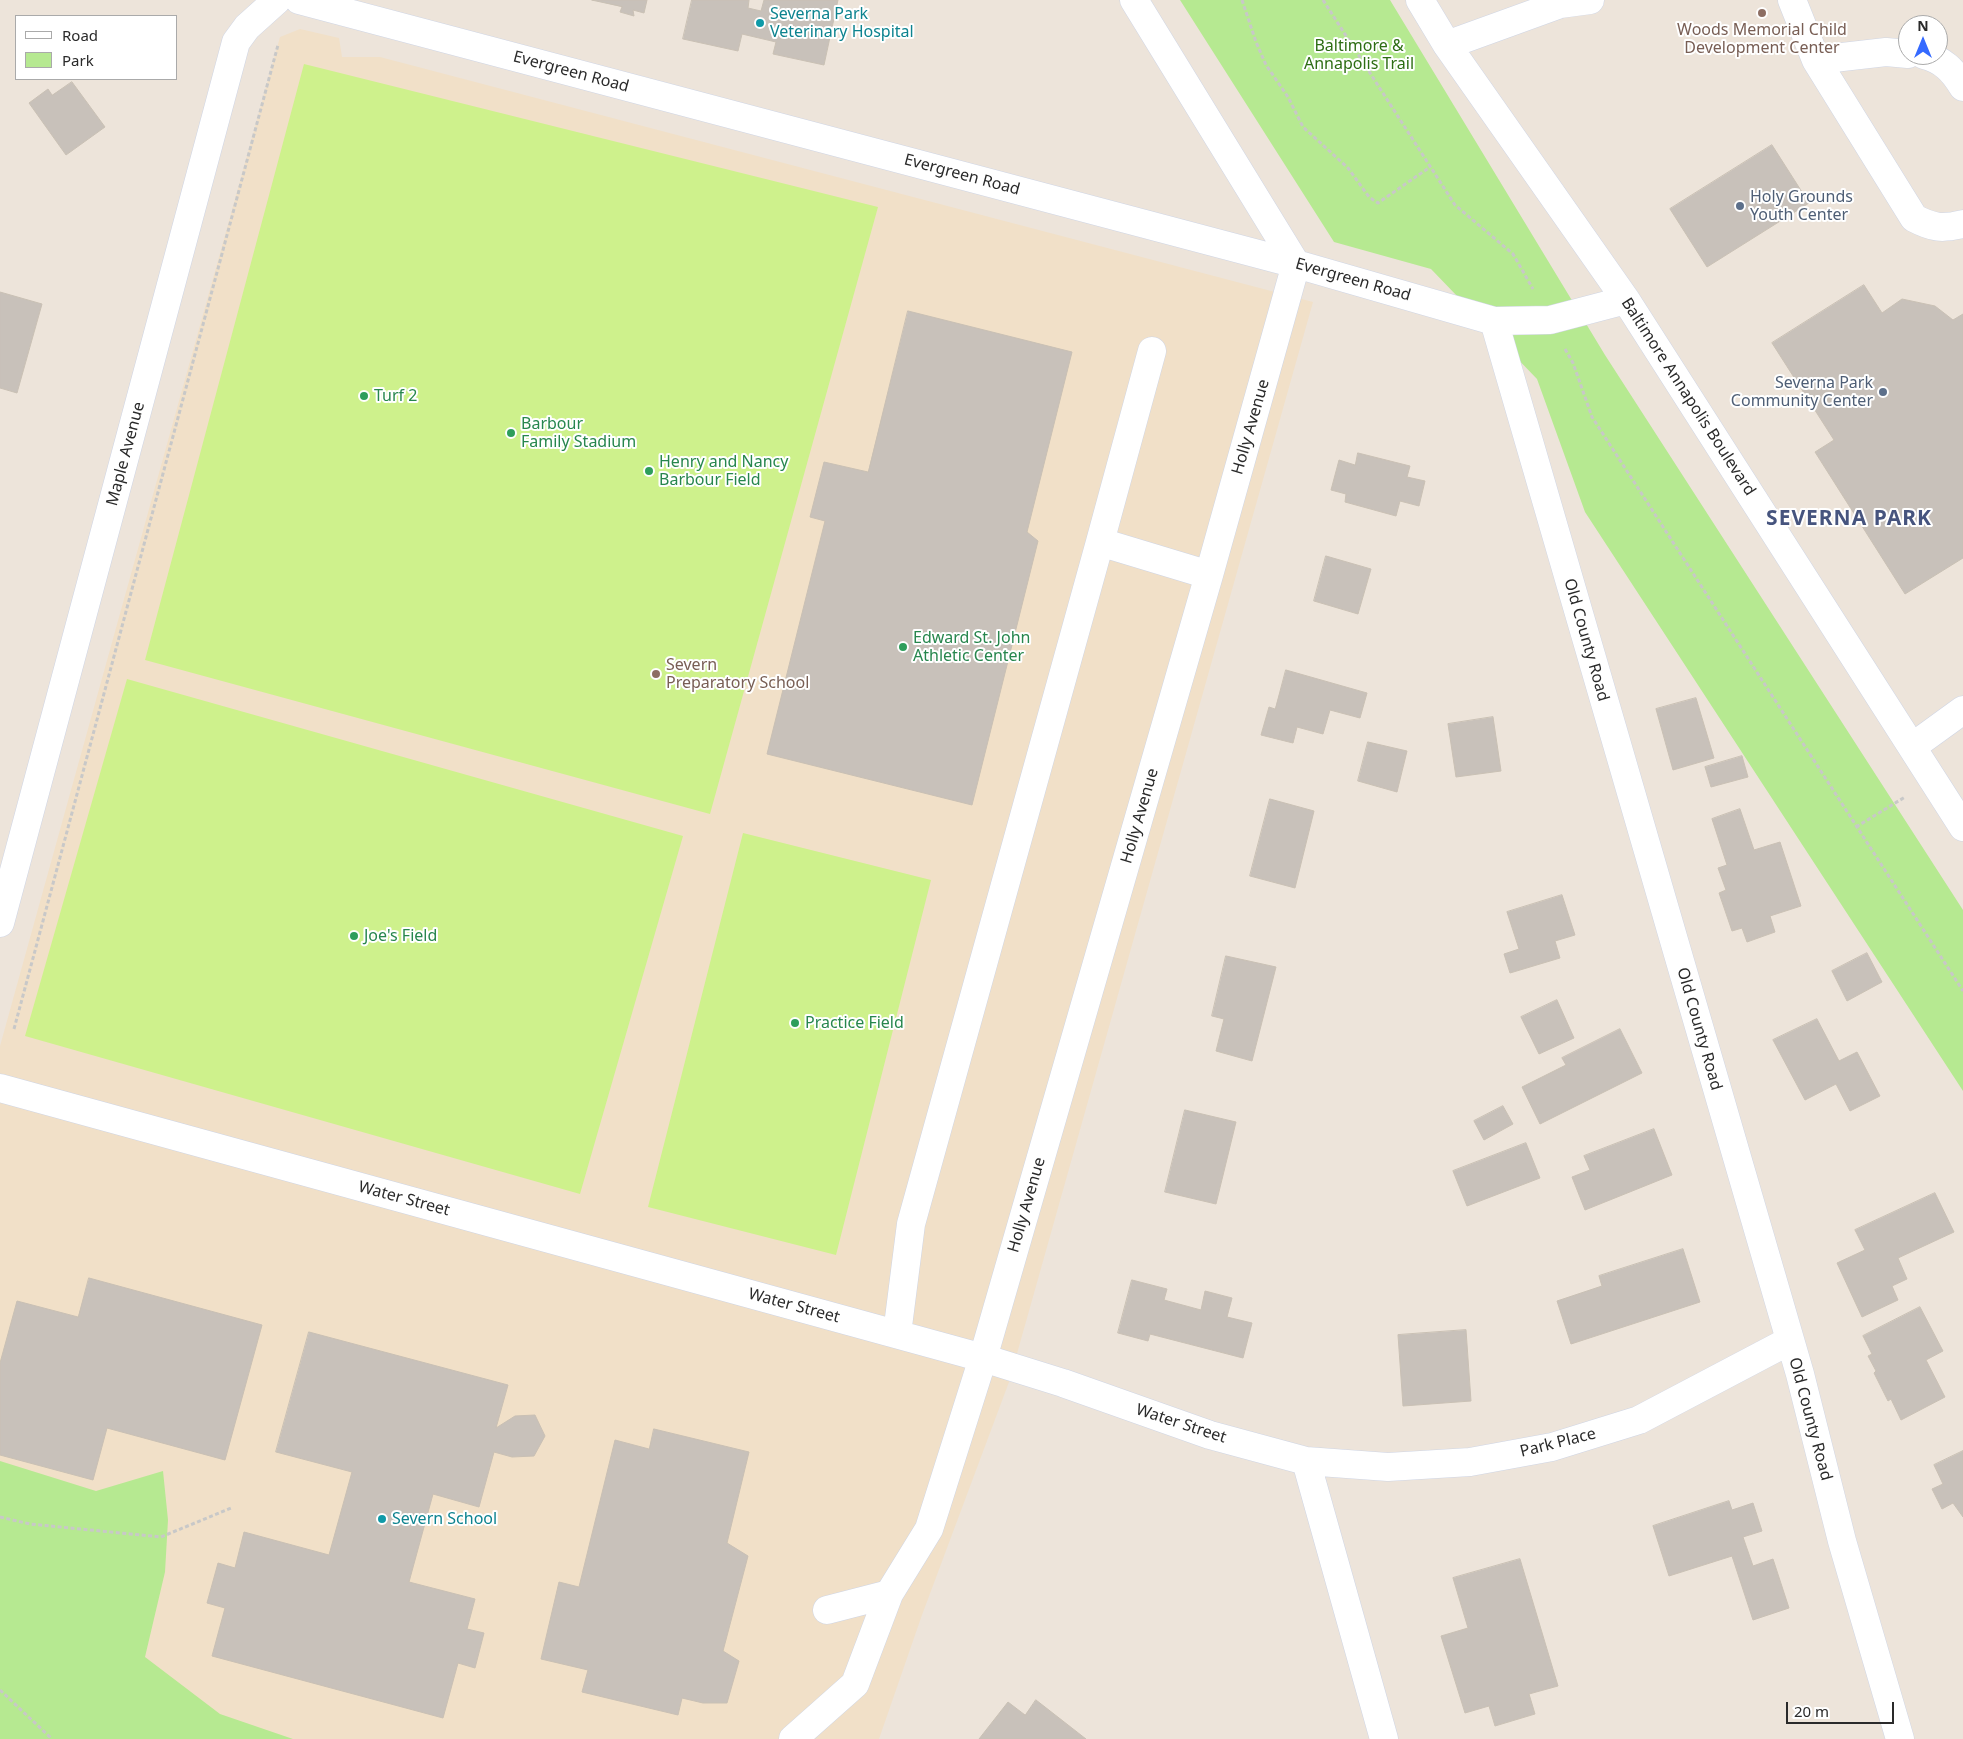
<!DOCTYPE html>
<html>
<head>
<meta charset="utf-8">
<style>
  body { margin:0 }
  #map { position:relative; width:1963px; height:1739px; overflow:hidden; background:#ede4da; font-family:"Noto Sans",sans-serif }
  canvas { display:block }
  .legend { position:absolute; left:15px; top:15px; width:162px; height:65px; box-sizing:border-box; background:#fff; border:1px solid #aaa; margin:0; padding:6px 9px; list-style:none; font-size:15px; color:#2a2a2a }
  .legend li { display:flex; align-items:center; gap:10px; height:25px }
  .legend b { width:25px; border:1px solid #aaa }
  .north { position:absolute; left:1898px; top:15px; width:50px; height:50px; box-sizing:border-box; background:#fff; border:1px solid #aaa; border-radius:50%; rotate:0deg; font-size:14px; font-weight:700; line-height:20px; text-align:center; color:#2a2a2a }
  .north::after { content:''; display:block; margin:auto; width:18px; height:22px; background:#356aff; clip-path:polygon(50% 0,100% 100%,50% 72%,0 100%) }
  .scale { position:absolute; left:1786px; top:1702px; width:108px; height:22px; box-sizing:border-box; border:2px solid #2a2a2a; border-top:0; padding-left:6px; font-size:15px; line-height:18px; white-space:nowrap; color:#2a2a2a; -webkit-text-stroke:4px #fff; paint-order:stroke }
</style>
</head>
<body>
<div id="map">
<canvas width="1963" height="1739"></canvas>
<ul class="legend">
<li><b style="height:6px;background:#fff"></b>Road</li>
<li><b style="height:14px;background:#b6e991"></b>Park</li>
</ul>
<div class="north">N</div>
<div class="scale">20 m</div>
</div>
<script>
const c = document.querySelector('canvas').getContext('2d');
c.lineJoin = 'round';
function fillPath(path, color) { c.fillStyle = color; c.fill(path, 'evenodd'); }
function strokePath(path, color, width, dash) { c.strokeStyle = color; c.lineWidth = width; c.lineCap = dash ? 'butt' : 'round'; c.setLineDash(dash || []); c.stroke(path); }
function label(font, color, halo, rows, align = 'center') {
  c.font = font + ' "Noto Sans",sans-serif'; c.lineWidth = 4; c.setLineDash([]); c.textBaseline = 'middle'; c.strokeStyle = halo; c.fillStyle = color; for (const [text, x, y, turn = 0] of rows) {
    c.save(); c.translate(x, y); c.rotate((+turn || 0) * Math.PI / 180); c.textAlign = isNaN(turn) ? turn : align; if (halo) c.strokeText(text, 0, 0); c.fillText(text, 0, 0); c.restore();
  }
}
const education = new Path2D(`
  M300,29l39,9 3,19h38l933,245 -304,1080 -87,233 -43,124h-879v-693l280,-1009z`);
const green = new Path2D(`
  M1180,0h210l215,355 358,555v181l-378,-579 -48,-133 -106,-110 -97,-27z
  M0,1461l96,30 67,-20 5,49 -3,52 -20,85 75,57 73,25h-293z`);
const pitch = new Path2D(`
  M304,64l574,143 -168,607 -565,-154z
  M127,679l556,157 -103,358 -555,-158z
  M743,833l188,47 -95,375 -188,-48z`);
const building = new Path2D(`
  M592,0h55l-3,13 -11,-3 1,6 -14,-4 2,-5z
  M692,0h57l-1,8 13,3 3,-11h74l-14,65 -51,-11 3,-12 -34,-8 -4,17 -55,-12z
  M72,82l33,45 -39,28 -37,-52 19,-14 4,6z
  M1772,145l37,58 -102,64 -37,-58z
  M1864,285l18,28 20,-14 33,7 18,14 10,-6v244l-58,36 -90,-142 19,-12 -62,-97z
  M0,292l42,12 -25,89 -17,-5z
  M908,311l164,41 -45,180 11,9 -66,264 -205,-51 58,-233 -15,-4 14,-55 44,10z
  M1358,453l52,13 -3,11 18,4 -6,25 -19,-5 -4,15 -51,-14 1,-8 -15,-4 8,-30 16,5z
  M1326,556l45,13 -13,45 -44,-13z
  M1286,670l81,23 -7,25 -30,-8 -7,24 -26,-7 -4,16 -32,-8 8,-28 6,2z
  M1696,698l18,60 -41,12 -17,-61z
  M1493,717l8,54 -45,6 -8,-53z
  M1368,742l39,9 -10,41 -39,-11z
  M1742,756l6,21 -37,10 -6,-20z
  M1270,799l44,12 -19,77 -45,-12z
  M1740,809l14,41 26,-8 21,64 -31,10 5,16 -28,10 -5,-14 -10,3 -13,-38 7,-3 -8,-22 9,-3 -15,-46z
  M1562,895l13,40 -20,6 5,17 -50,15 -6,-19 15,-5 -12,-37z
  M1867,953l15,29 -35,19 -15,-30z
  M1226,956l50,11 -24,94 -36,-10 8,-32 -12,-3z
  M1557,1000l17,38 -35,16 -18,-37z
  M1817,1019l22,42 18,-9 23,44 -30,15 -14,-27 -31,16 -32,-60z
  M1620,1029l22,44 -102,51 -18,-37 44,-22 -4,-7z
  M1503,1106l10,18 -29,16 -10,-19z
  M1185,1110l51,12 -20,82 -51,-12z
  M1654,1129l18,46 -87,35 -13,-33 18,-7 -6,-14z
  M1526,1143l14,35 -73,28 -14,-35z
  M1935,1193l19,39 -56,26 9,21 -15,7 6,14 -36,17 -25,-54 28,-13 -10,-20z
  M1683,1249l17,53 -129,42 -14,-43 45,-15 -3,-10z
  M89,1278l173,47 -37,135 -118,-32 -14,52 -93,-25v-92l17,-62 61,16z
  M1132,1280l35,9 -3,11 37,10 4,-19 27,7 -5,19 25,6 -9,35 -93,-24 -2,7 -30,-8z
  M1920,1307l23,44 -17,9 19,37 -44,23 -10,-21 -3,2 -14,-28 2,-2 -8,-15 4,-2 -9,-18z
  M1466,1330l5,71 -68,5 -5,-71z
  M309,1332l199,53 -12,43 19,-12 20,-1 10,21 -11,20 -22,1 -18,-5 -15,55 -46,-13 -24,88 66,17 -8,30 17,4 -9,35 -17,-5 -15,55 -231,-62 13,-48 -18,-5 11,-40 17,5 9,-36 85,23 23,-83 -76,-20z
  M654,1429l95,23 -22,91 21,13 -25,95 16,10 -12,42h-24l-21,-5 -4,17 -96,-23 6,-22 -47,-11 18,-77 20,5 36,-147 34,9z
  M1963,1451v66l-10,-14 -11,6 -10,-20 11,-5 -9,-19z
  M1729,1501l3,9 21,-7 9,28 -19,6 10,29 20,-7 16,49 -36,12 -21,-64 -63,20 -16,-50z
  M1520,1559l38,127 -29,8 6,20 -40,12 -6,-20 -24,7 -24,-77 27,-8 -15,-50z
  M1036,1700l50,39h-107l29,-37 17,13z`);
const path = new Path2D(`
  M1242,0l14,42 10,23 22,32 15,30 45,41 21,29 9,6 52,-36
  M1323,0l132,205 58,49 20,35
  M1565,349l8,14 19,54 371,574
  M1856,827l49,-30
  M14,1029l264,-984
  M0,1517l30,7 131,13 70,-29
  M0,1690l52,49`);
const minor = new Path2D(`
  M299,0l997,264 198,57 56,-1 76,-20
  M1420,0l27,45 179,255 337,527
  M1792,0l24,60 98,158c19,10 28,11 49,6
  M1447,45l113,-41 30,-4
  M1924,55c19,5 29,15 39,32
  M1816,60l70,-8 22,2
  M1494,321l306,1053 42,167 58,198
  M1100,542l52,-191
  M1912,747l51,-37
  M0,923l236,-881 11,-15 30,-27
  M0,1088l983,270 80,25 147,52 96,26 82,6 82,-5 82,-15 87,-27 150,-79
  M897,1334l14,-110 189,-682 109,33
  M1306,1461l78,278
  M827,1610l62,-16 40,-65 54,-171 226,-783 87,-311 -162,-264
  M793,1739l62,-55 34,-90`);
const markers = [
  [1762,13,5,"#8d6e63"],
  [760,23,5,"#0f9aa8"],
  [1740,206,5,"#5c6f8a"],
  [1883,392,5,"#5c6f8a"],
  [364,396,5,"#2e9e5b"],
  [511,433,5,"#2e9e5b"],
  [649,471,5,"#2e9e5b"],
  [903,647,5,"#2e9e5b"],
  [656,674,5,"#8d6e63"],
  [354,936,5,"#2e9e5b"],
  [795,1023,5,"#2e9e5b"],
  [382,1519,5,"#0f9aa8"]
];
const cultureNames = [
  ["Severna Park",770,14],
  ["Veterinary Hospital",770,32],
  ["Severn School",392,1519]
];
const educationNames = [
  ["Woods Memorial Child",1762,30],
  ["Development Center",1762,48],
  ["Severn",666,665,"left"],
  ["Preparatory School",666,683,"left"]
];
const parkNames = [
  ["Baltimore &",1359,46],
  ["Annapolis Trail",1359,64]
];
const streetNames = [
  ["Evergreen Road",571,72,15],
  ["Evergreen Road",962,175,15],
  ["Evergreen Road",1353,280,16],
  ["Baltimore Annapolis Boulevard",1688,397,57],
  ["Holly Avenue",1251,427,-74],
  ["Maple Avenue",126,454,-75],
  ["Old County Road",1586,640,74],
  ["Holly Avenue",1140,816,-74],
  ["Old County Road",1699,1029,74],
  ["Water Street",404,1199,15],
  ["Holly Avenue",1027,1205,-74],
  ["Water Street",794,1306,15],
  ["Old County Road",1810,1419,75],
  ["Water Street",1181,1424,18],
  ["Park Place",1558,1443,-14]
];
const serviceNames = [
  ["Holy Grounds",1750,197],
  ["Youth Center",1750,215],
  ["Severna Park",1873,383,"right"],
  ["Community Center",1873,401,"right"]
];
const leisureNames = [
  ["Turf 2",374,396],
  ["Barbour",521,424],
  ["Family Stadium",521,442],
  ["Henry and Nancy",659,462],
  ["Barbour Field",659,480],
  ["Edward St. John",913,638],
  ["Athletic Center",913,656],
  ["Joe's Field",364,936],
  ["Practice Field",805,1023]
];
const districtNames = [
  ["SEVERNA PARK",1849,519]
];
fillPath(education, '#f1e0c8');
fillPath(green, '#b6e991');
fillPath(pitch, '#cef18c');
fillPath(building, '#c8c1ba');
strokePath(building, '#c9c0b4', 1);
strokePath(minor, '#cfd5e4', 29);
strokePath(path, '#c8c8c8', 3, [4, 2.5]);
strokePath(minor, '#fff', 28);
for (const [x, y, r, color] of markers) { const dot = new Path2D(); dot.arc(x, y, r, 0, 2 * Math.PI); c.fillStyle = color; c.fill(dot); strokePath(dot, '#fff', 2); }
label('16px', '#0d838f', '#fff', cultureNames, 'left');
label('16px', '#785e54', '#fff', educationNames);
label('16px', '#2d6d13', '#fff', parkNames);
label('16px', '#2a2a2a', '#fff', streetNames);
label('16px', '#4e5e75', '#fff', serviceNames, 'left');
label('16px', '#27864d', '#fff', leisureNames, 'left');
c.letterSpacing = '1px';
label('bold 21px', '#46547e', '#fff', districtNames);
c.letterSpacing = '0px';
</script>
</body>
</html>
